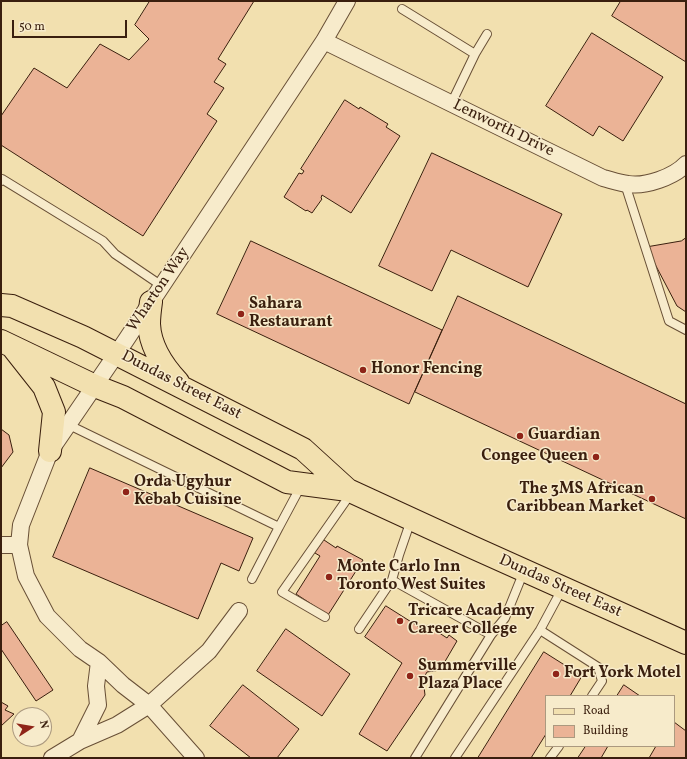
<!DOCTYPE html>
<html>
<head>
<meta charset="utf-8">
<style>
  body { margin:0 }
  #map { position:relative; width:687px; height:759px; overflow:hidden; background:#f2e0af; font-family:Vollkorn,serif }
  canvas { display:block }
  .frame { position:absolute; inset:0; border:2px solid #3a1f0e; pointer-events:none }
  .legend { position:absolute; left:545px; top:695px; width:130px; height:52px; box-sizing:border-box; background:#f7ebcb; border:1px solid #ab997f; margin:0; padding:5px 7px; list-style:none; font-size:12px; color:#3a1f0e }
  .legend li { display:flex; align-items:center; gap:8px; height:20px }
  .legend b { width:20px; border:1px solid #ab997f }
  .north { position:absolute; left:12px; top:707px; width:40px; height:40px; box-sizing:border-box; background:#f7ebcb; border:1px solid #ab997f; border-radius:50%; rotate:78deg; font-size:11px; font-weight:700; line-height:16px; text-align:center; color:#3a1f0e }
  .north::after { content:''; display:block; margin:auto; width:14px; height:18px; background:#8f2418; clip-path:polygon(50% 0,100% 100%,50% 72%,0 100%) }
  .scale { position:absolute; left:12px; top:20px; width:115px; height:18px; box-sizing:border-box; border:2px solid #3a1f0e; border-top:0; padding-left:5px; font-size:12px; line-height:14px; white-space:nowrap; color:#3a1f0e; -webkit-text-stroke:3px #f7ebcb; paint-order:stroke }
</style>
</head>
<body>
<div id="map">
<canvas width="687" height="759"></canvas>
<div class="frame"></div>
<ul class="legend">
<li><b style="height:5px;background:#f2e0af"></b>Road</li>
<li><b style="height:11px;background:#ebb396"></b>Building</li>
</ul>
<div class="north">N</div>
<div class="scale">50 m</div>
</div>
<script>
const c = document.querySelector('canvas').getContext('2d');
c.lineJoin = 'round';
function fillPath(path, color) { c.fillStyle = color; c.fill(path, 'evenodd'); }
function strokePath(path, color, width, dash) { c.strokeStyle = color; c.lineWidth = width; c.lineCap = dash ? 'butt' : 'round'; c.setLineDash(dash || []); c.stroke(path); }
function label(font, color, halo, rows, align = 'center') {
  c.font = font + ' Vollkorn,serif'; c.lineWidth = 3; c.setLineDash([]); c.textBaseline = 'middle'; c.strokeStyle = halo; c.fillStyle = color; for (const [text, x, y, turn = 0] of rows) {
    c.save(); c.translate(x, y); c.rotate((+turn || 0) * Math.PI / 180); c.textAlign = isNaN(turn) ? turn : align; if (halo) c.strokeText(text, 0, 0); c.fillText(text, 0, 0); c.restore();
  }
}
const building = new Path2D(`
  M150,1h104l-36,58 8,5 -12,18 10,6 -17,26 10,7 -74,115 -142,-91v-29l33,-48 33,20 33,-44 29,16 20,-21 -14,-14z
  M621,1h65v61l-74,-46z
  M592,33l71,44 -40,64 -24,-15 -6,10 -47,-30z
  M345,100l14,9 1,-2 28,17 -2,3 14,9 -49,77 -29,-18 -1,3 1,1 -10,14 -5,-3 -1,1 -22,-14 15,-24 3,1 2,-3 -3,-2z
  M432,153l130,61 -34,73 -77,-37 -19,41 -53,-25z
  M686,238v74l-9,-6 -31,-59 35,-6z
  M251,241l191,89 -33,74 -192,-90z
  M458,296l228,108v115l-271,-127z
  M1,429l8,6 4,17 -12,16z
  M90,468l163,70 -14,33 -18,-8 -23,56 -145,-62z
  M324,540l12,8 1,-2 26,14 -35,55 -32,-21 24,-38 -5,-3z
  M386,606l38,24 3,-5 20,13 2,-3 8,6 -17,29 -13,2 -4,7 2,16 -38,56 -28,-17 43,-71 -37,-26z
  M7,622l46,68 -17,11 -35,-52v-23z
  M286,629l64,45 -28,42 -65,-45z
  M544,652l38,24 -12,20h-24v38l-15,24h-53z
  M243,685l56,44 -22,29h-26l-41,-32z
  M624,685l16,11h-23z
  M1,702l7,4 -3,4 9,4 -13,12z
  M674,722l12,9v27h-37l7,-12h18z
  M586,746h22l-7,12h-23z`);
const service = new Path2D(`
  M402,9l73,45
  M451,104l24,-50 12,-20
  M1,181l1,-2 101,62 12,13 47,32
  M625,184l44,137 17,9
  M69,425l210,102 23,-43
  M411,520l-12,35 -7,25 99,55
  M252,579l27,-52
  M325,617l-43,-25 70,-100
  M359,629l33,-49
  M540,630l58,37 4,14 -10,15
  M415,758l76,-123 14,-17 19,-47
  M455,758l85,-128 22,-41
  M550,758l9,-12`);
const minor = new Path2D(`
  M324,41l279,137c8,2 16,5 25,6 17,3 46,-7 58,-20
  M1,545h18
  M80,741l18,-36 -2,-19 3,-24
  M52,758l28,-17 37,-16 32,-20 60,-54 30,-40
  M196,758l-47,-53 -26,-20 -24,-23 -19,-13 -33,-33 -21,-40 -7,-31 2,-20 29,-74 76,-111 198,-299 23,-40`);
const primary = new Path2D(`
  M151,302c-1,7 -2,15 -2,22 1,23 14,42 29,58
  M1,305l11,1 71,31 220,112 45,41
  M1,341l94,45 28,11 164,85 61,8 124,57 214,96
  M14,349l30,38 10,25 -4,39`);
const markers = [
  [241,314,4,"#8f2418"],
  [363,370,4,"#8f2418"],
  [520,436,4,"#8f2418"],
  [596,457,4,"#8f2418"],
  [126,492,4,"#8f2418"],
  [652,499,4,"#8f2418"],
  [329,577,4,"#8f2418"],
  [400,621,4,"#8f2418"],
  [556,674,4,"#8f2418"],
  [410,676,4,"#8f2418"]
];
const streetNames = [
  ["Lenworth Drive",503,129,26],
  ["Wharton Way",159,290,-56],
  ["Dundas Street East",181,386,27],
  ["Dundas Street East",560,587,24]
];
const poiNames = [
  ["Sahara",249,305],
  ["Restaurant",249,323],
  ["Honor Fencing",371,370],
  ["Guardian",528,436],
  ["Congee Queen",588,457,"right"],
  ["Orda Ugyhur",134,483],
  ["Kebab Cuisine",134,501],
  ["The 3MS African",644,490,"right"],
  ["Caribbean Market",644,508,"right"],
  ["Monte Carlo Inn",337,568],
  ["Toronto West Suites",337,586],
  ["Tricare Academy",408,612],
  ["Career College",408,630],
  ["Summerville",418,667],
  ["Plaza Place",418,685],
  ["Fort York Motel",564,674]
];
fillPath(building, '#ebb396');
strokePath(building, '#3a1f0e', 1);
strokePath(service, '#684f36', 10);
strokePath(minor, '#684f36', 18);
strokePath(primary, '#3a1f0e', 24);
strokePath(service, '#f7ebcb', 8);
strokePath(minor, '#f7ebcb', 16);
strokePath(primary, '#f2e0af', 22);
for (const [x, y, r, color] of markers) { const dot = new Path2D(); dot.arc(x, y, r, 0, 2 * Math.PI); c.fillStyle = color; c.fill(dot); strokePath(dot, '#f7ebcb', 1.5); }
label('16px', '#3a1f0e', '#f7ebcb', streetNames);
label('bold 16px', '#3a1f0e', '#f7ebcb', poiNames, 'left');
</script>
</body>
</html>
